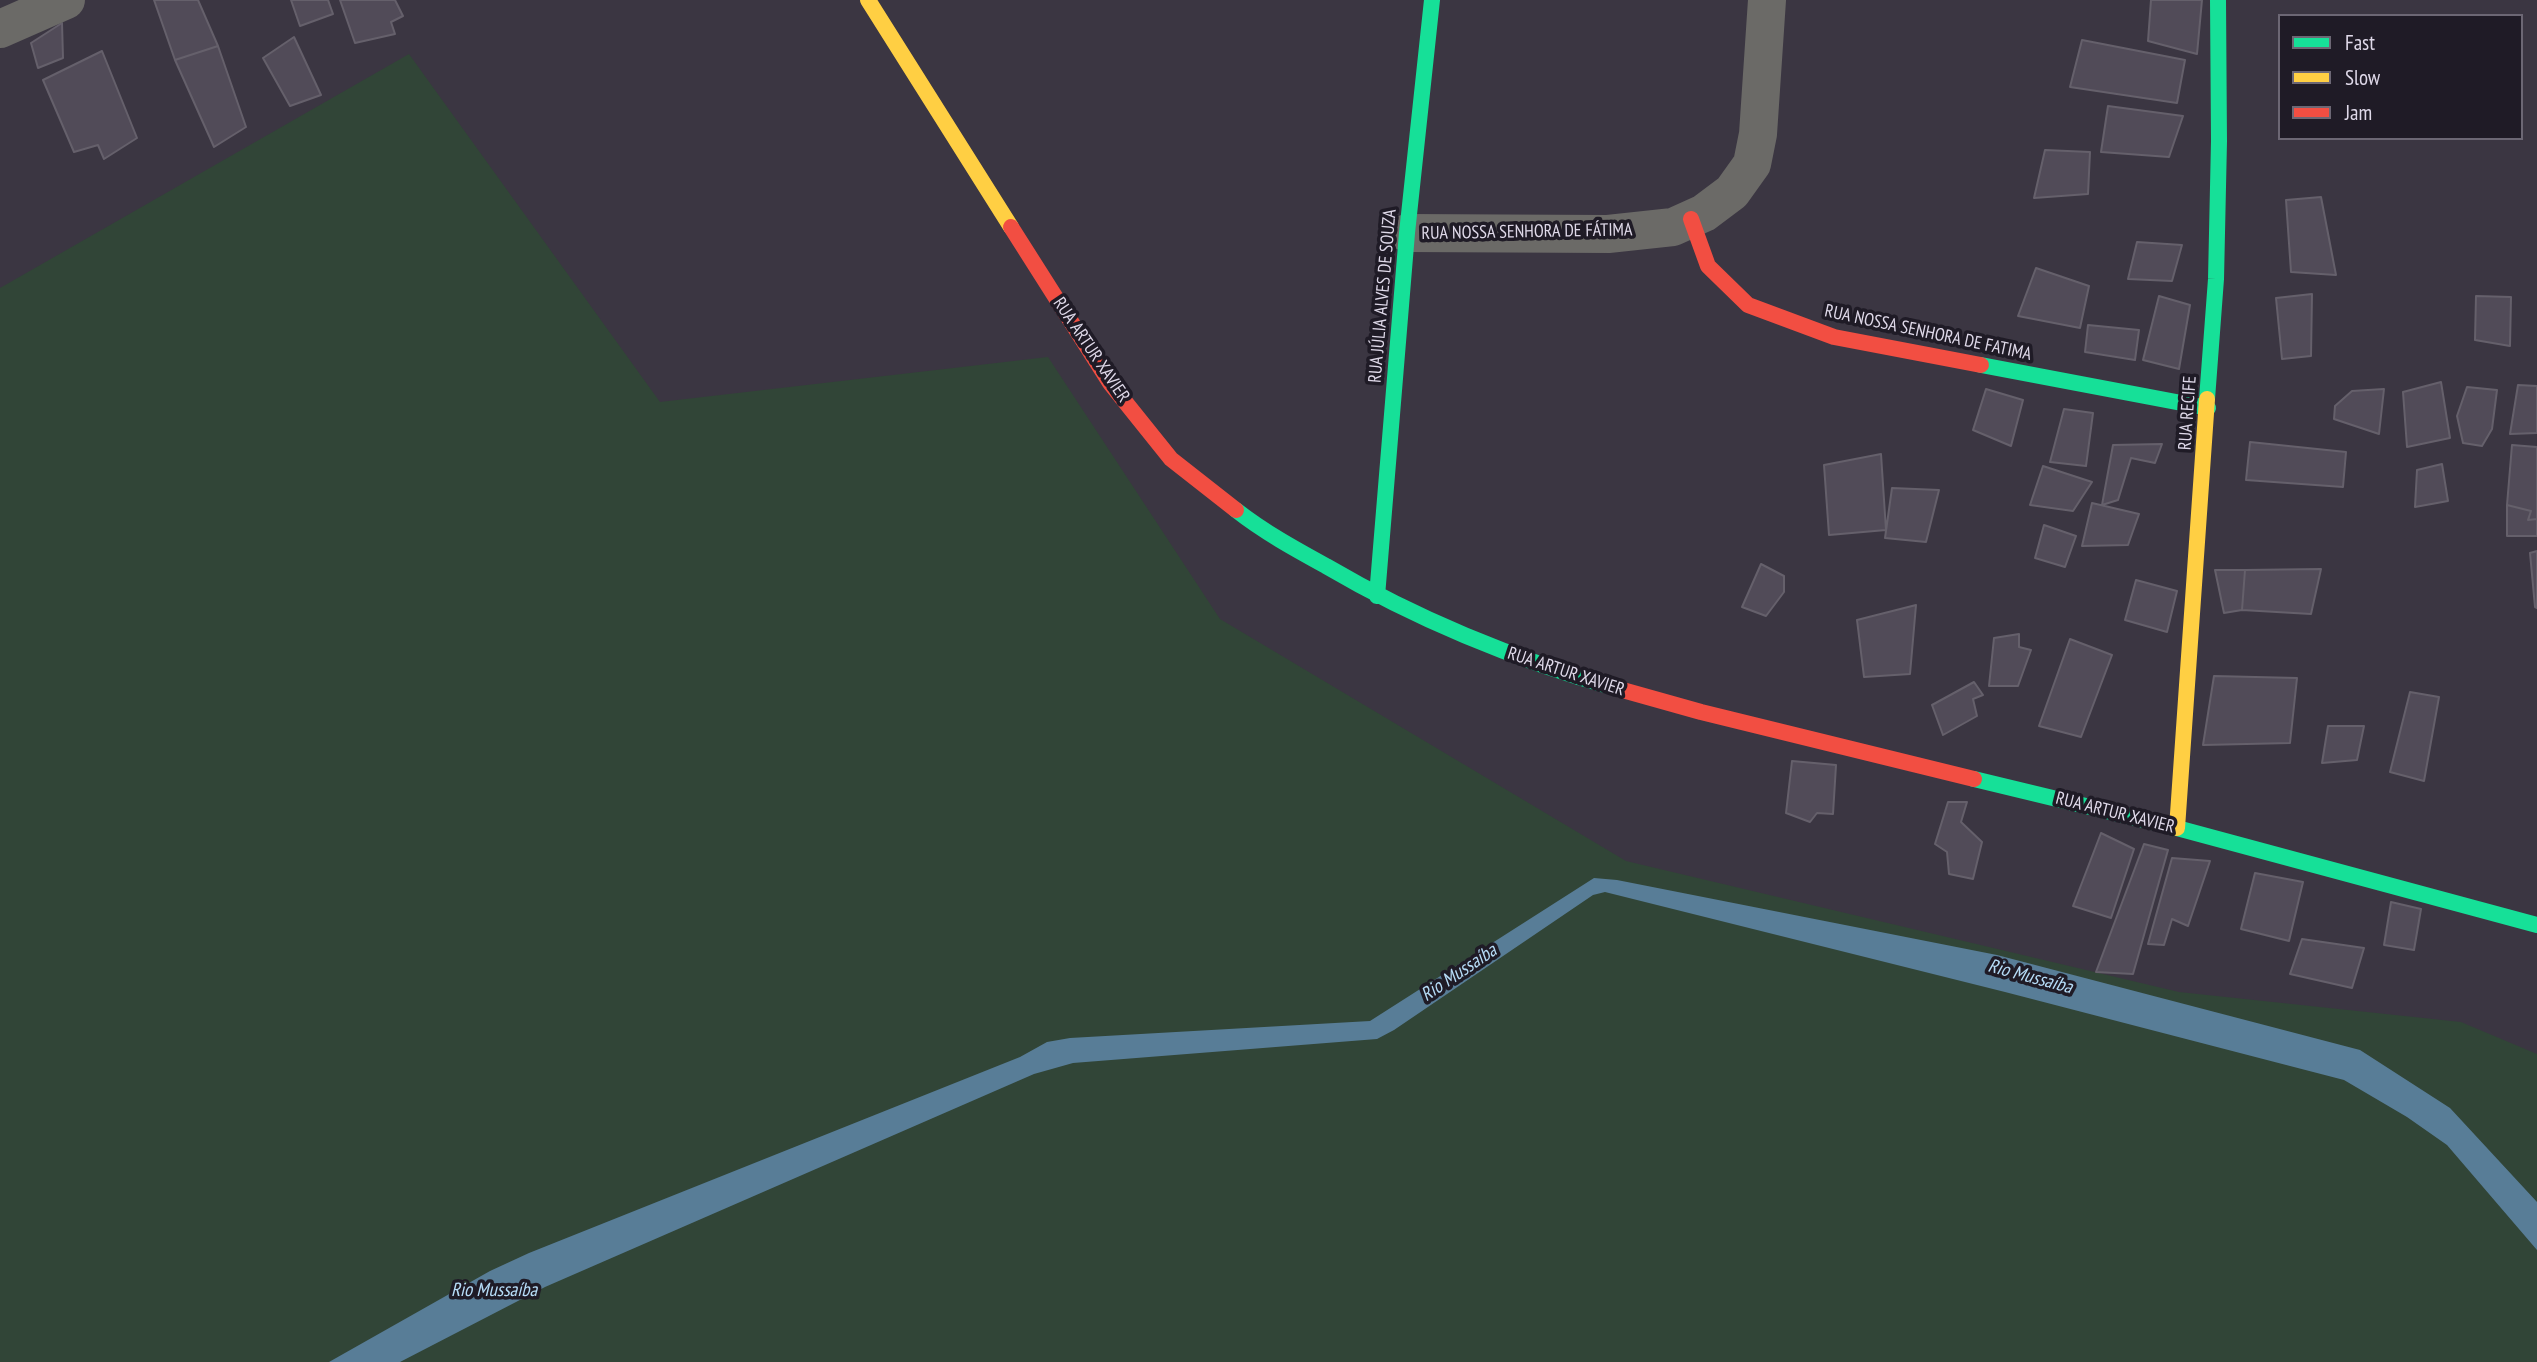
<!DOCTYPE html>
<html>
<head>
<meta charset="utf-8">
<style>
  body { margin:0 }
  #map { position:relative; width:2537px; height:1362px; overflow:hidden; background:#3b3642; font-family:"PT Sans Narrow",sans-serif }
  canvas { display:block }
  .legend { position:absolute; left:2278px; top:14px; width:245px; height:126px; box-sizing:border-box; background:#1f1b26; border:2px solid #6c6774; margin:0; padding:9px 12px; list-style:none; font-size:21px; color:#dfd9e9 }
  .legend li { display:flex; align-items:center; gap:14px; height:35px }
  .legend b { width:35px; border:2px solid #6c6774 }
</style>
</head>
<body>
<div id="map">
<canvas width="2537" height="1362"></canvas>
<ul class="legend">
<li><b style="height:9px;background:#16e098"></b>Fast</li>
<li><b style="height:9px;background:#ffcf43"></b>Slow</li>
<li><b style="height:9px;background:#f24e42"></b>Jam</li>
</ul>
</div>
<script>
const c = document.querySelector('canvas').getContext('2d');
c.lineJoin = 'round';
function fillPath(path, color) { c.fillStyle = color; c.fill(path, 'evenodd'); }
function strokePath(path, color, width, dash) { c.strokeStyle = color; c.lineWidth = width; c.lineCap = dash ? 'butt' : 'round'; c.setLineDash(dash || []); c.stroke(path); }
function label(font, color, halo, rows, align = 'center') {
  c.font = font + ' "PT Sans Narrow",sans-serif'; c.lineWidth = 7; c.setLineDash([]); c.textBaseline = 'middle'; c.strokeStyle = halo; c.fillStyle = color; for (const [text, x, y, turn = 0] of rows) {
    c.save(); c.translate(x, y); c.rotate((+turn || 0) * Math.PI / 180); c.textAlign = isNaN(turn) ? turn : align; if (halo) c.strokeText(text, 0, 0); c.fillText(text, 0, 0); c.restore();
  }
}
const green = new Path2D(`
  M409,54l251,348 388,-45 172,262 406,242 553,131 282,30 76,32v308h-2537v-1074z`);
const water = new Path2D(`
  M1594,878l23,2 380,75 363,95 90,58 87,94v48l-90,-105 -40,-28 -63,-37 -339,-88 -400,-100 -12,3 -199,135 -17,9 -304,24 -39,11 -489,213 -145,75h-71l161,-91 39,-18 491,-196 27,-15 23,-4 300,-17z`);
const building = new Path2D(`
  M154,0h44l20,46 -43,14z
  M291,0h37l5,14 -33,12z
  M340,0h55l8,16 -12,6 4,12 -40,9z
  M2151,0h51l-5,54 -49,-13z
  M62,23l1,35 -25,10 -7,-25z
  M294,37l27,58 -31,11 -27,-48z
  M2082,40l103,20 -8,43 -107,-16z
  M218,46l28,81 -32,20 -39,-87z
  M102,51l35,87 -33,21 -6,-14 -24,7 -31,-72z
  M2108,106l75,10 -14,41 -68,-5z
  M2045,150l45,2 -2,42 -54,4z
  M2321,197l15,78 -45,-3 -5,-72z
  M2137,242l45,3 -10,36 -44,-2z
  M2036,268l53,18 -9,42 -62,-12z
  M2312,294l-1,62 -29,3 -6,-61z
  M2159,296l31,9 -11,64 -36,-9z
  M2476,296l35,1 -1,49 -35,-6z
  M2088,325l51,5 -4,30 -50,-8z
  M2441,382l9,56 -43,9 -4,-55z
  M2518,385l19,1v47l-27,1z
  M2467,387l30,3 -5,39 -10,17 -19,-3 -6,-27z
  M1986,389l37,11 -12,46 -38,-16z
  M2384,389l-5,45 -45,-15 1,-13 17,-15z
  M2064,409l29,4 -7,53 -36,-4z
  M2250,442l96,10 -3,35 -97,-7z
  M2162,444l-7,19 -24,-5 -13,42 -16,5 11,-60z
  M2512,445l25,2v72l-9,1 3,-9 -24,-6z
  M1881,454l5,76 -57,5 -5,-70z
  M2442,464l6,37 -33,6 2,-37z
  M2043,466l49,16 -19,29 -43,-6z
  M1892,488l47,2 -13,52 -41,-4z
  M2092,503l47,11 -11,31 -46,1z
  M2507,505l24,6 -3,9 9,-1v17h-30z
  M2044,525l32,11 -11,31 -30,-9z
  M2537,551v57l-2,-1 -5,-54z
  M1761,564l23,12v16l-18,24 -24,-9z
  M2321,569l-10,45 -69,-4 3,-40z
  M2215,570h30l-3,40 -18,3z
  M2136,580l41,11 -10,41 -42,-12z
  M1916,605l-6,69 -46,3 -7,-57z
  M2019,634v13l12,3 -13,36h-29l5,-48z
  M2070,639l42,16 -31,82 -42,-11z
  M2214,676l83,2 -7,65 -87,2z
  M1974,682l9,13 -10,4 4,17 -34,19 -11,-30z
  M2410,692l29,5 -15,84 -34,-9z
  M2328,726h36l-7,34 -35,3z
  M1792,761l44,4 -3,49 -16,-1 -7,9 -24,-9z
  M1948,802h19l-6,20 21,20 -9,37 -24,-5 -2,-22 -12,-8z
  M2101,833l33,16 -23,69 -38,-12z
  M2144,844l24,6 -35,124 -37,-2z
  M2172,858l38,3 -22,65 -16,-7 -8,26 -16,-1z
  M2255,873l48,9 -14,59 -48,-12z
  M2391,902l30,7 -7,41 -30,-5z
  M2302,939l62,9 -12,40 -62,-14z`);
const street = new Path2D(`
  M0,29l66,-29
  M1407,233l201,1 65,-7 31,-14 28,-21 20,-28 6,-30 9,-134`);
const fast = new Path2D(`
  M1981,365l227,43
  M2207,399l9,-120 3,-138 -1,-141
  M1236,510c28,22 59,39 90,56 92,54 190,94 293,123
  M1377,596l30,-363 25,-233
  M1974,779l203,49 360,97`);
const slow = new Path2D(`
  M868,0l143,227
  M2177,828l30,-429`);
const jam = new Path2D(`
  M1691,219l17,47 40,39 86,32 147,28
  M1011,227l99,156 61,76 65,51
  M1619,689l82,23 273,67`);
const streetNames = [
  ["RUA NOSSA SENHORA DE FÁTIMA",1527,232,-1],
  ["RUA JÚLIA ALVES DE SOUZA",1383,296,-85],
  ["RUA NOSSA SENHORA DE FATIMA",1928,333,12],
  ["RUA ARTUR XAVIER",1091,350,56],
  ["RUA RECIFE",2188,413,-86],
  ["RUA ARTUR XAVIER",1566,672,18],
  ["RUA ARTUR XAVIER",2115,813,14]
];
const waterNames = [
  ["Rio Mussaíba",1459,973,-34],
  ["Rio Mussaíba",2030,977,15],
  ["Rio Mussaíba",494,1291]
];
fillPath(green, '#314537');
fillPath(water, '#587d97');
fillPath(building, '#514b58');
strokePath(building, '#65606b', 2);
strokePath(street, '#6b6a67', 38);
strokePath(fast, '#16e098', 16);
strokePath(slow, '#ffcf43', 16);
strokePath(jam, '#f24e42', 16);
label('18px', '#dfd9e9', '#1f1b26', streetNames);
label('italic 19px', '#b6dcf7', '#1f1b26', waterNames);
</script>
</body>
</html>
